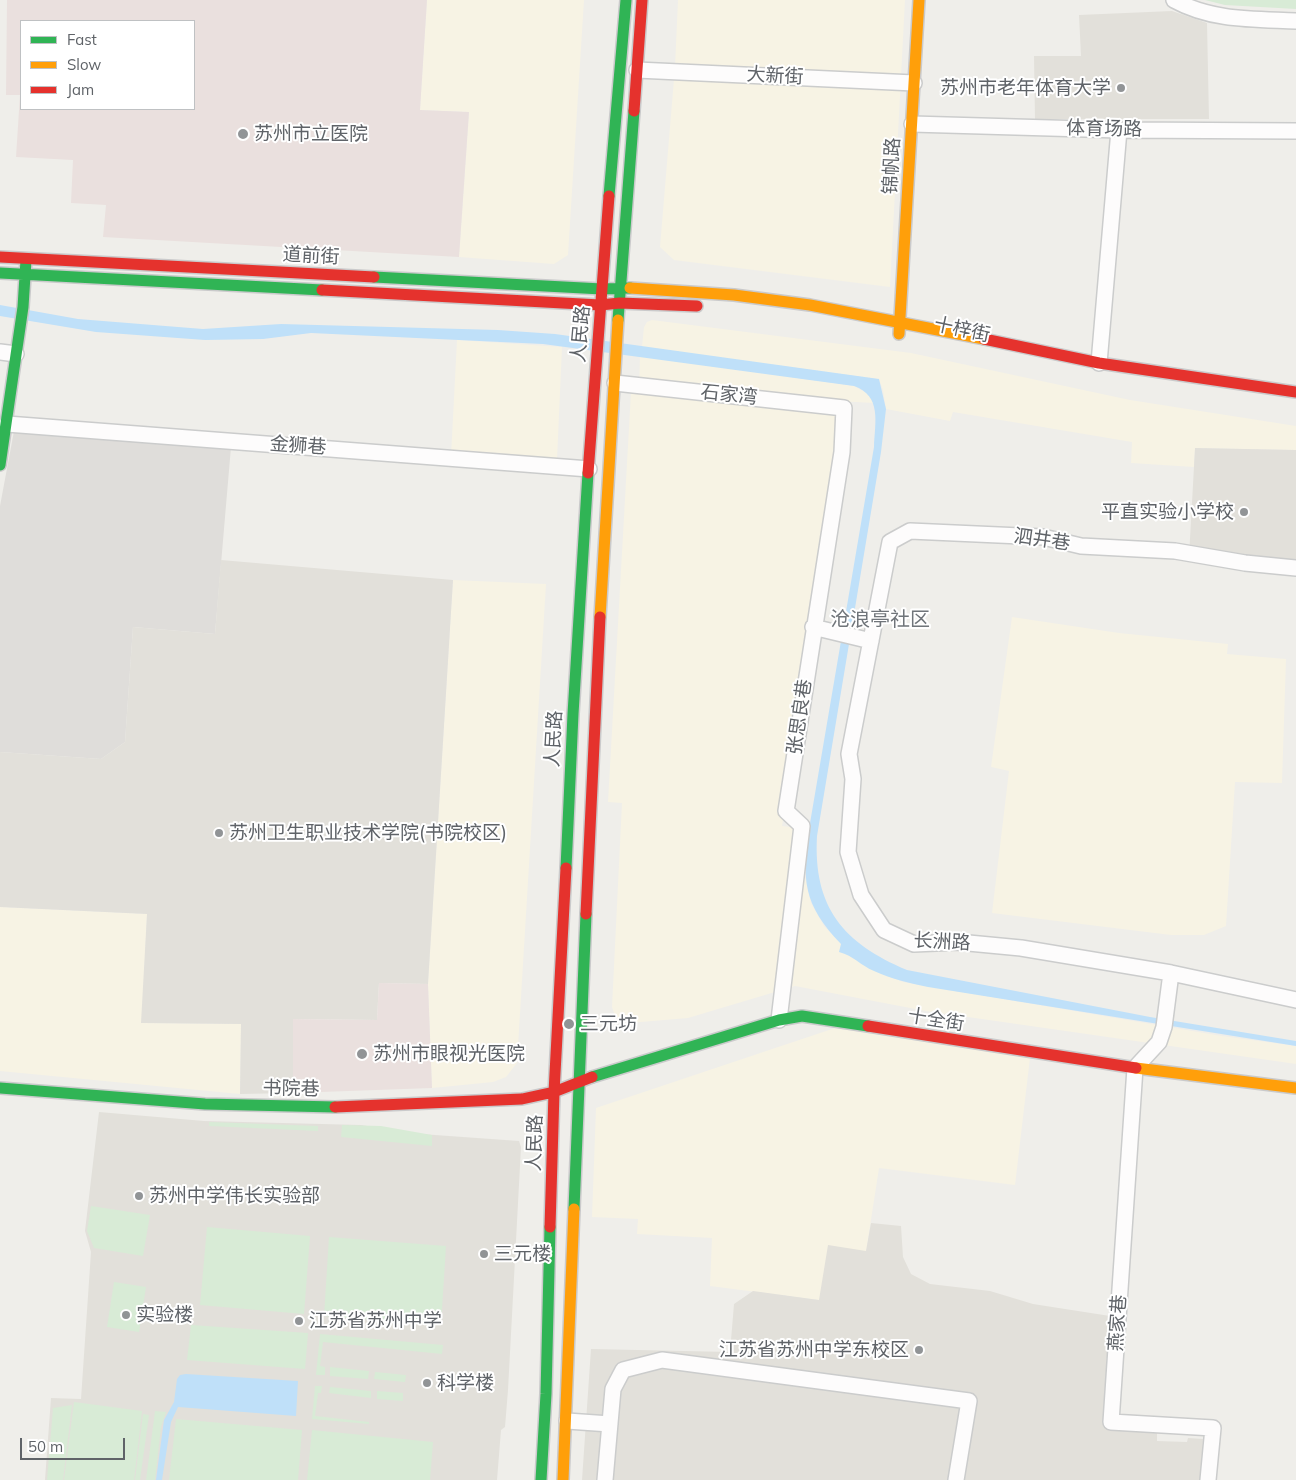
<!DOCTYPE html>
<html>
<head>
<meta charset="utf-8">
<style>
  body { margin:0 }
  #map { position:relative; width:1296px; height:1480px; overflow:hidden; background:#efeeea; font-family:Mulish,sans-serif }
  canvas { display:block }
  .legend { position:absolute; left:20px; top:20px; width:175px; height:90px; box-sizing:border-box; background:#fff; border:1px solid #bfc1c3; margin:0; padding:6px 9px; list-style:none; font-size:15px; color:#5f6368 }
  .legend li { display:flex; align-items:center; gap:10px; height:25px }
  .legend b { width:25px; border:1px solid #bfc1c3 }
  .scale { position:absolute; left:20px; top:1438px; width:105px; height:22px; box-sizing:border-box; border:2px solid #5f6368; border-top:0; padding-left:6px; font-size:15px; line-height:18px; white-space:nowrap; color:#5f6368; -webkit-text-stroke:4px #fff; paint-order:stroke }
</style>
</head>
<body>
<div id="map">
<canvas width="1296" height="1480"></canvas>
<ul class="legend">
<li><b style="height:6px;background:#30b455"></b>Fast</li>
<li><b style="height:6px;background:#ff9f0a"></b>Slow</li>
<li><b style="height:6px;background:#e5322d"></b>Jam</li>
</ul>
<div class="scale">50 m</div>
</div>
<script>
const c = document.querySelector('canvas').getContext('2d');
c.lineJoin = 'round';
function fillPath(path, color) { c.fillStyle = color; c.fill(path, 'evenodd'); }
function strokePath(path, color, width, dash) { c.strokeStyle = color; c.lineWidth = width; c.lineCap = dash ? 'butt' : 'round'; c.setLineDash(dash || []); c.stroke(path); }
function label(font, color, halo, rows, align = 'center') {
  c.font = font + ' Mulish,"Noto Sans SC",sans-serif'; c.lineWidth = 4; c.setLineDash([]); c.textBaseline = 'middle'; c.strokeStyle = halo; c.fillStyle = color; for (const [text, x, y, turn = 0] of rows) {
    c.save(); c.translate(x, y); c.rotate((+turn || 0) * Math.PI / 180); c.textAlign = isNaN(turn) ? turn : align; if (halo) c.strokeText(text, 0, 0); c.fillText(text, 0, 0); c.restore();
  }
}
const commercial = new Path2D(`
  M427,0h157l-16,255 -14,9 -95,-7 10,-145 -49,-2z
  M678,0h227l-15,287 -216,-27 -14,-13 15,-180z
  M652,320l259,33 219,47 166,26v24l-101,-2 -1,19 -63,-4 1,-21 -179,-30 -3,9 -64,-12 -3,-19 -4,-11 -237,-32 2,-20 3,-5z
  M457,340l105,7 -5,113 -106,-4z
  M640,356l214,30 16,9 4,8 -37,-2 -3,13 4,6 -11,109 -45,297 27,3 -5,44 7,30 13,23 37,38 42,18 319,54 74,10v18l-370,-53 -131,-25 -107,32 -59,5 -13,-4 -4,-12 10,-204 -14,-1 23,-410h8z
  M453,580l93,4 -29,479 -11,14 -13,5 -61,6 -4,-104z
  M1012,617l107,16 109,11 -1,10 59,5 -4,124 -47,-1 -9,144 -22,9h-33l-179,-22 17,-142 -18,-4z
  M0,907l147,7 -5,109 99,1 -1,70 -240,-23z
  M835,1028l195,30 -15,127 -136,-17 -13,84 -47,48 -109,-14 2,-48 -75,-4 1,-15 -46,-2 4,-109z`);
const industrial = new Path2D(`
  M14,431l217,16 -16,187 -82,-7 -8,115 -24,17 -101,-7v-246z`);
const education = new Path2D(`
  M1172,11l35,12 2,96h-174l-1,-63h47l-2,-41z
  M1195,448l101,2v116l-107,-9z
  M221,560l232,20 -25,404 -49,-1 -2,37 -84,-1v74l-53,1 1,-70 -100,-1 6,-109 -147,-7v-155l101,7 24,-17 8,-115 82,7z
  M99,1112l105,9 157,4 60,9 98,7 2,6 -13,243 -3,37 -4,3 -4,50h-452l6,-82 30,1 10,-147 -6,-21z
  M871,1223l30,3 2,31 8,17 19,10 60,7 43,13 77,12 -4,52 3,6 -5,52 53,2v13l30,1 1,-4 15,1 -3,41h-618l9,-131 139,3 4,-48 19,-13 66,9 9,-55 38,6z`);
const medical = new Path2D(`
  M7,0h420l-7,110 49,2 -10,145 -356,-20 3,-32 -35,-2 2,-43 -57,-3 4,-62h-14zM194,21v88h-173v-88z
  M379,983l49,1 4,104 -139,5v-74l84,1z`);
const green = new Path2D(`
  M1205,0h91v9l-71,-4z
  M209,1122l109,4v5l-109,-5z
  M342,1125l39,1 51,9v11l-91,-9z
  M91,1206l59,9 -7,41 -49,-8 -7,-17z
  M207,1227l103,9 -6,78 -104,-9z
  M329,1237l117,9 -5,79 -117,-9z
  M114,1282l32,5 -7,45 -32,-5z
  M191,1325l117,8 -3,36 -118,-9z
  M320,1334l123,11 -1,9 -119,-12 -3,24 5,1v8h-9z
  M330,1367l39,4 -1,8 -38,-3z
  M375,1372l31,3 -1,7 -31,-3z
  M315,1386h7l-1,7h-3l-3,23 54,6v2l-57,-5z
  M330,1387l41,4v7l-42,-5z
  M377,1391l26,2v8l-26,-2z
  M74,1402l68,9 -8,69h-70z
  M72,1405l-9,75h-16l6,-72z
  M155,1411l11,1 -5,15 -6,53h-9z
  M143,1414l6,1 -9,65h-5z
  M176,1419l126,11 -4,50h-129z
  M312,1430l121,12 -3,38h-123z`);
const water = new Path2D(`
  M0,305l78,14 125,10 78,-5 217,6 57,4 324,45 7,30 -5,43 -64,384c-4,71 26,107 90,134l243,47 146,24v5l-368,-59c-19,-4 -37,-8 -54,-16 -14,-6 -20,-15 -35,-19l2,-8c-38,-40 -39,-63 -32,-115l65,-382c1,-25 8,-51 -20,-61l-311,-42 -232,-11 -48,6 -58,1 -109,-8 -96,-16z
  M186,1374l112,7 -2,35 -118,-9 -7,15 -9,58h-6l8,-60 10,-18 3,-23 3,-4z`);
const street = new Path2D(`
  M1174,0c38,21 80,19 122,21
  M637,70l277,13
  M912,124l207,6 177,1
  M0,352l16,2
  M1099,363l20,-233
  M615,383l229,25 -2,44 -56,359 16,15 -23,194
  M7,424l582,45
  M1296,568l-51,-5 -70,-12 -94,-5 -38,-9 -133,-6 -20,11 -41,212 4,25 -5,73 13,43 23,35 30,14 44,-2 63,6 150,25 125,27
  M813,627l58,14
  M1171,973l-7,54 -5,15 -24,26 -24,354 102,6 -5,52
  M567,1421l43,3
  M605,1480l8,-91 10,-19 39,-10 307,41 -13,79`);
const fast = new Path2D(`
  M609,196l17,-196
  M0,273l322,17
  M374,277l228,12 28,-1
  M618,320l16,-209
  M0,465l23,-158 3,-47
  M566,868l7,-154 15,-241
  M592,1077l187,-57 23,-4 66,10
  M0,1088l205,16 130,3
  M574,1209l12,-295
  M541,1480l5,-86 4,-167`);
const slow = new Path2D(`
  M630,288l104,7 76,10 174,34
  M899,334l20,-334
  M600,617l18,-297
  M1136,1068l160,20
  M563,1480l11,-271`);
const jam = new Path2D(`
  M634,111l8,-111
  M0,257l374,20
  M322,290l278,15 20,-2 77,3
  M984,339l115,24 197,29
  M588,473l21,-277
  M586,914l14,-297
  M868,1026l268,42
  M335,1107l187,-8 32,-7 38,-15
  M550,1227l4,-135 12,-224`);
const markers = [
  [1121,88,5,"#919496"],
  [243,134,6,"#919496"],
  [1244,512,5,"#919496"],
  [219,833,5,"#919496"],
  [569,1024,6,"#919496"],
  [362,1054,6,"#919496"],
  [139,1196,5,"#919496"],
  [484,1254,5,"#919496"],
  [126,1315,5,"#919496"],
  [299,1321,5,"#919496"],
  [919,1350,5,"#919496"],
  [427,1383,5,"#919496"]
];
const streetNames = [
  ["大新街",775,76,3],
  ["体育场路",1104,129,1],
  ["锦帆路",892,166,-87],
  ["道前街",311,256,3],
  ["十梓街",962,330,12],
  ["人民路",581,334,-85],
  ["石家湾",729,395,6],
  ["金狮巷",298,446,4],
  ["泗井巷",1042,540,8],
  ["张思良巷",800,717,-82],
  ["人民路",554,739,-87],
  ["长洲路",942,942,3],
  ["十全街",936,1020,9],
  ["书院巷",291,1089,1],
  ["人民路",535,1143,-88],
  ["燕家巷",1118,1323,-86]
];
const poiNames = [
  ["苏州市老年体育大学",1111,88,"right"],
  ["苏州市立医院",254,134],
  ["平直实验小学校",1234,512,"right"],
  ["苏州卫生职业技术学院(书院校区)",229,833],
  ["三元坊",580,1024],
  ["苏州市眼视光医院",373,1054],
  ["苏州中学伟长实验部",149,1196],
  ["三元楼",494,1254],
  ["实验楼",136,1315],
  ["江苏省苏州中学",309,1321],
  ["江苏省苏州中学东校区",909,1350,"right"],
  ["科学楼",437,1383]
];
const neighbourhoodNames = [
  ["沧浪亭社区",880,620]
];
fillPath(commercial, '#f7f3e4');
fillPath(industrial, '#dfddda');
fillPath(education, '#e2e0da');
fillPath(medical, '#eae0de');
fillPath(green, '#d8ebd6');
fillPath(water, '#bfe0f9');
strokePath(street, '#cbcccc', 18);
strokePath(fast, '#cacacb', 14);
strokePath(slow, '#cacacb', 14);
strokePath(jam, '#cacacb', 14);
strokePath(street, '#fdfcfc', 15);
strokePath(fast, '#30b455', 11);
strokePath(slow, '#ff9f0a', 11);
strokePath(jam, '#e5322d', 11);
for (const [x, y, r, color] of markers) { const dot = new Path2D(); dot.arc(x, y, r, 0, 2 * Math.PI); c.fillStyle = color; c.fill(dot); strokePath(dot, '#fff', 2); }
label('19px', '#5f6368', '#fff', streetNames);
label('19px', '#5f6368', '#fff', poiNames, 'left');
label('20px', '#70757a', '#fff', neighbourhoodNames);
</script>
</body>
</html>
